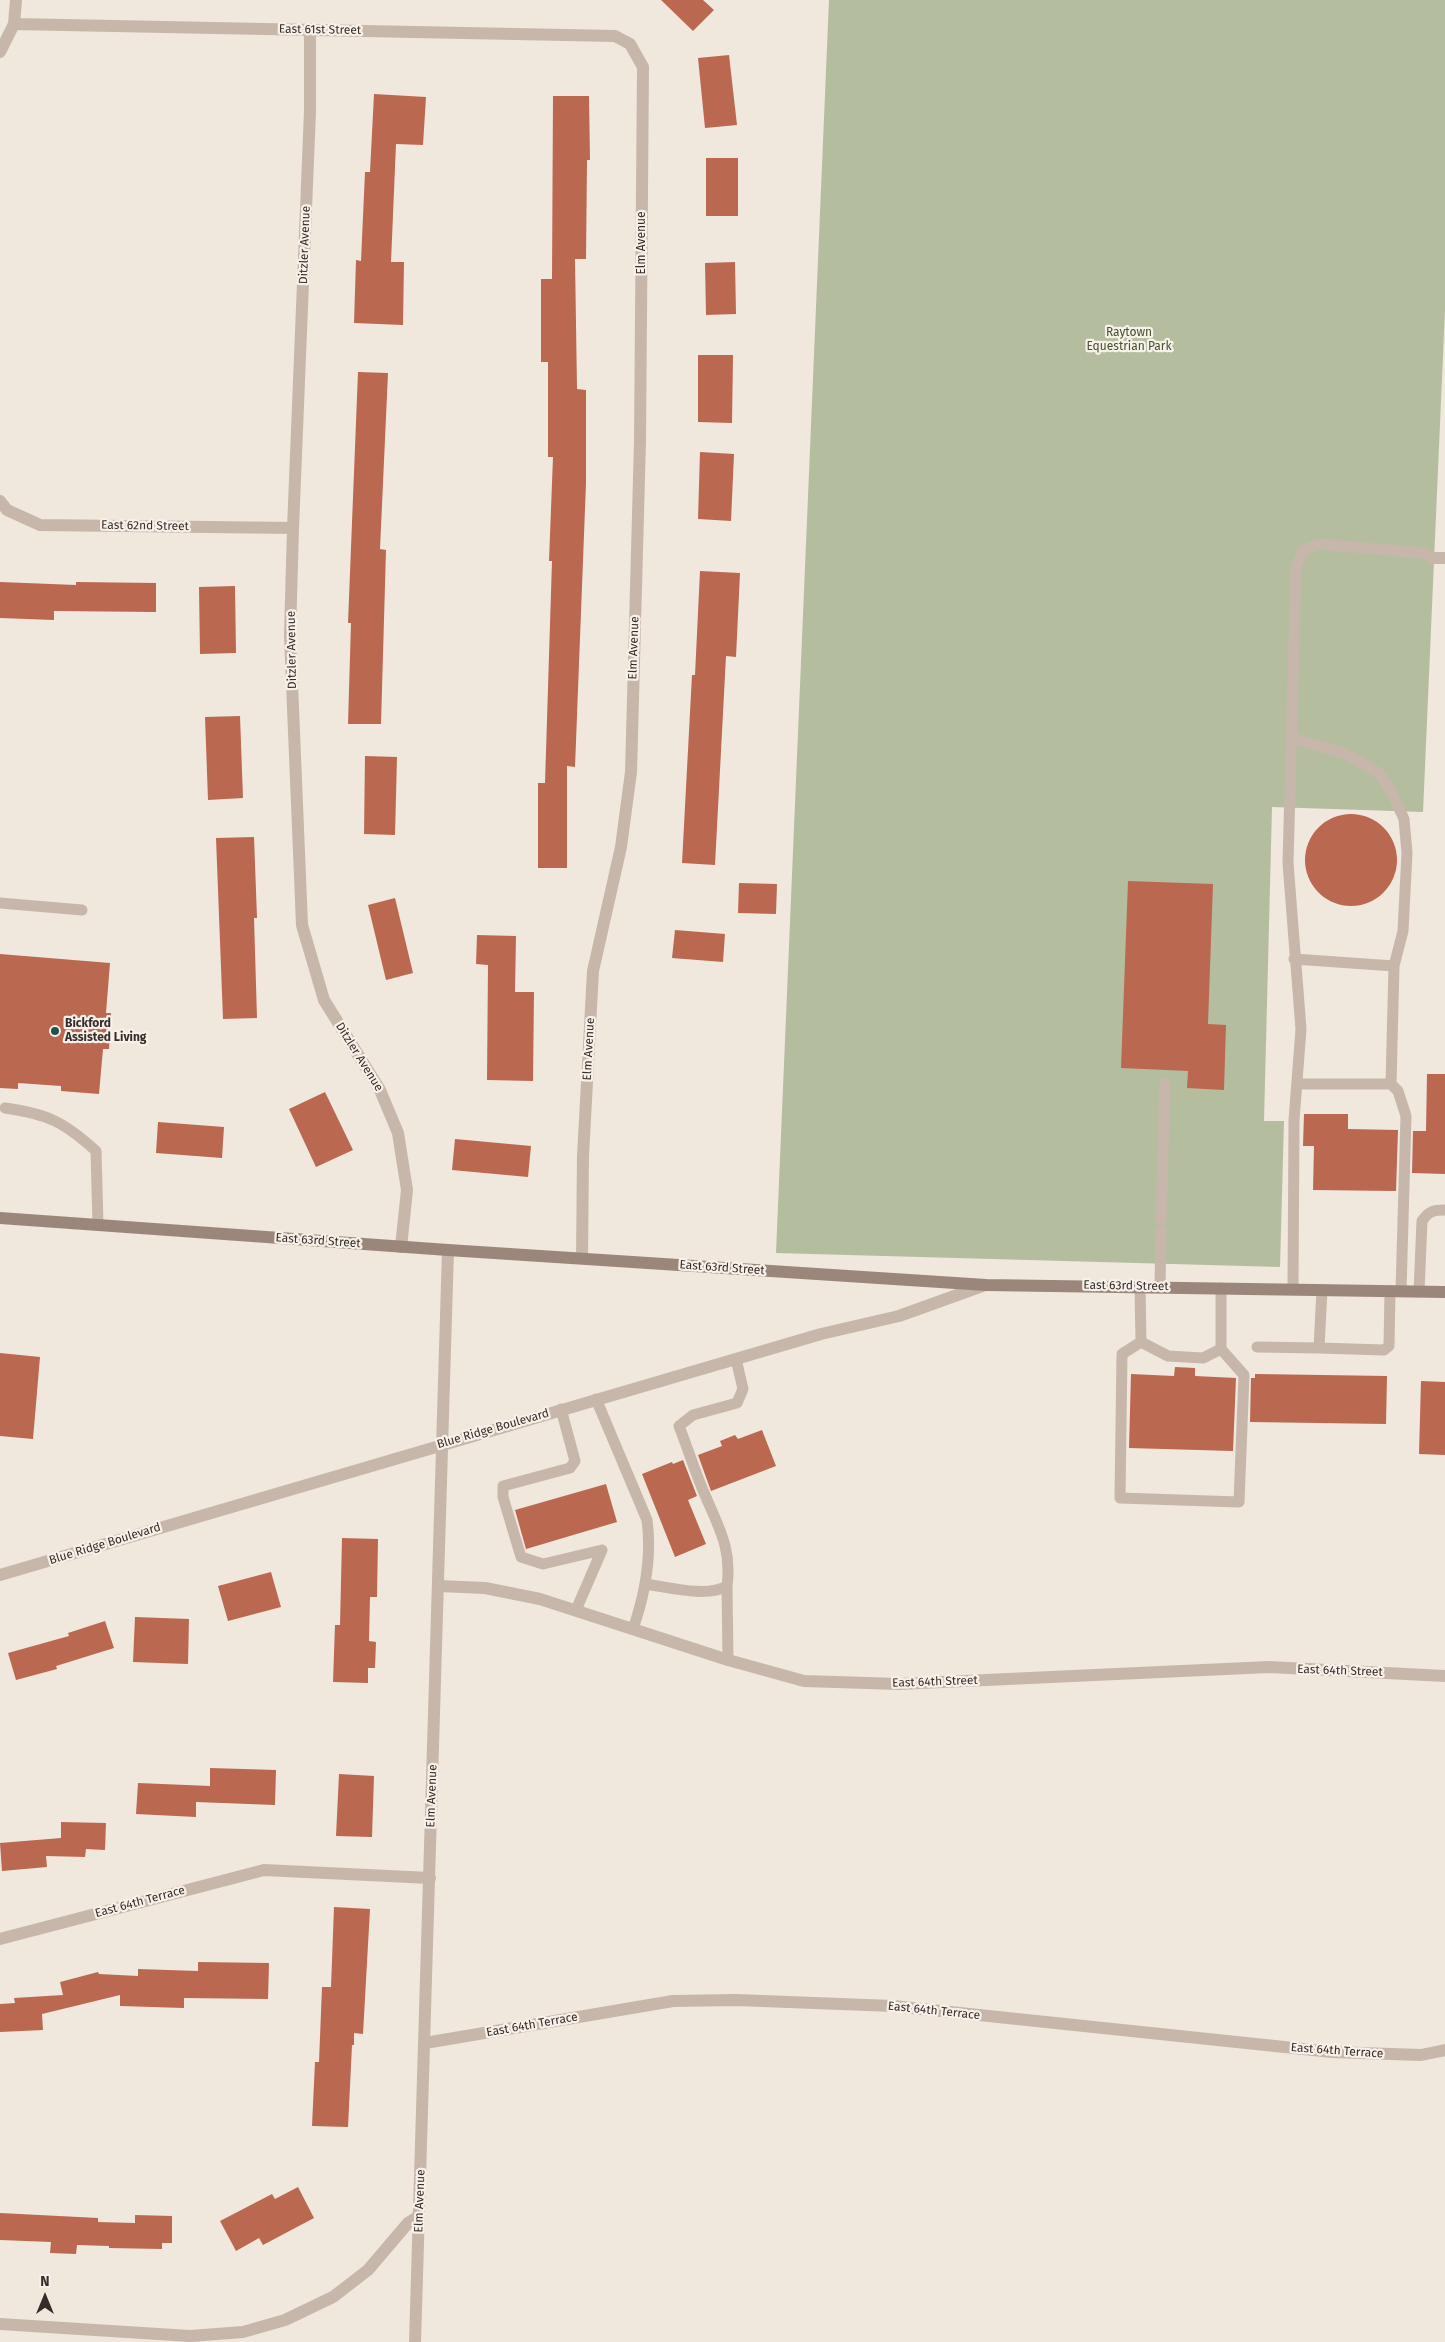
<!DOCTYPE html>
<html>
<head>
<meta charset="utf-8">
<style>
  body { margin:0 }
  #map { position:relative; width:1445px; height:2342px; overflow:hidden; background:#f0e7dd; font-family:"Fira Sans",sans-serif }
  canvas { display:block }
  .north { position:absolute; left:20px; top:2272px; width:50px; height:50px; -webkit-text-stroke:4px #f8f1e9; paint-order:stroke; rotate:0deg; font-size:14px; font-weight:700; line-height:20px; text-align:center; color:#352d29 }
  .north::after { content:''; display:block; margin:auto; width:18px; height:22px; background:#352d29; clip-path:polygon(50% 0,100% 100%,50% 72%,0 100%) }
</style>
</head>
<body>
<div id="map">
<canvas width="1445" height="2342"></canvas>
<div class="north">N</div>
</div>
<script>
const c = document.querySelector('canvas').getContext('2d');
c.lineJoin = 'round';
function fillPath(path, color) { c.fillStyle = color; c.fill(path, 'evenodd'); }
function strokePath(path, color, width, dash) { c.strokeStyle = color; c.lineWidth = width; c.lineCap = dash ? 'butt' : 'round'; c.setLineDash(dash || []); c.stroke(path); }
function label(font, color, halo, rows, align = 'center') {
  c.font = font + ' "Fira Sans",sans-serif'; c.lineWidth = 4.5; c.setLineDash([]); c.textBaseline = 'middle'; c.strokeStyle = halo; c.fillStyle = color; for (const [text, x, y, turn = 0] of rows) {
    c.save(); c.translate(x, y); c.rotate((+turn || 0) * Math.PI / 180); c.textAlign = isNaN(turn) ? turn : align; if (halo) c.strokeText(text, 0, 0); c.fillText(text, 0, 0); c.restore();
  }
}
const green = new Path2D(`
  M829,0h616v310l-22,502 -151,-5 -8,314h20l-4,146 -504,-14z`);
const building = new Path2D(`
  M661,0h42l11,10 -21,21z
  M729,55l8,70 -32,3 -7,-70z
  M374,94l52,3 -3,48 -27,-1 -5,118h13l-1,63 -49,-2 2,-63 5,1 4,-89h5z
  M553,96h36l1,64h-3l-1,99h-11l2,130 9,1v93l-11,284 -8,-1v102h-29v-85h7l7,-222h-3l4,-104h-5v-95h-7v-83h11z
  M706,158h32v58h-32z
  M735,262l1,52 -30,1 -1,-52z
  M698,355h35l-1,68 -34,-1z
  M358,372l30,1 -8,176 6,1 -5,174h-33l3,-101h-3z
  M700,452l34,2 -3,67 -33,-2z
  M700,571l40,2 -4,84 -10,-1 -11,209 -33,-2 10,-188h3z
  M0,582l76,3v-3l80,1v29l-102,-1v9l-54,-2z
  M235,586l1,67 -36,1 -1,-67z
  M240,716l3,82 -35,2 -3,-83z
  M365,756l32,1 -2,78 -31,-1z
  M1305 860a46 46 0 1 1 92 0a46 46 0 1 1-92 0Z
  M254,837l3,81h-3l3,100 -34,1 -7,-181z
  M1128,881l85,3 -5,140 18,1 -2,65 -37,-2 1,-17 -67,-3z
  M739,883l38,1 -1,30 -38,-1z
  M395,898l18,75 -27,7 -18,-75z
  M675,930l50,4 -2,28 -51,-4z
  M477,935l39,1 -1,56h19l-1,89 -46,-1 1,-115 -12,-1z
  M0,954l110,9 -4,50h5l-2,36h-6l-4,45 -38,-3v-5l-43,-3v6l-18,-1z
  M1427,1074h18v100l-33,-1 1,-42h13z
  M325,1092l28,58 -37,17 -27,-58z
  M1304,1114h44v15l50,1 -2,61 -83,-1 1,-44h-11z
  M158,1122l66,5 -2,31 -66,-5z
  M455,1139l76,7 -3,31 -76,-7z
  M0,1353l40,4 -7,82 -33,-3z
  M1175,1367l20,1v8l41,2 -3,73 -104,-3 2,-74 43,2z
  M1255,1374l132,2 -1,48 -136,-2 1,-44h4z
  M1421,1381l24,1v73l-26,-1z
  M762,1430l14,36 -65,25 -13,-36 24,-9 -2,-5 15,-6 3,4z
  M683,1460l14,36 -9,4 18,44 -31,13 -33,-83 30,-12 1,2z
  M606,1484l11,38 -91,27 -11,-39z
  M342,1538l36,1 -1,58h-7l-1,44 7,1 -1,26h-7v15l-35,-1 2,-57h5z
  M271,1572l10,35 -53,14 -10,-35z
  M135,1617l54,2 -1,45 -55,-2z
  M105,1621l9,27 -58,18 1,3 -41,11 -8,-27 61,-17 -1,-3z
  M210,1768l66,2 -1,35 -79,-3v15l-60,-3 2,-31 72,3z
  M339,1774l35,2 -2,61 -36,-1z
  M61,1822l45,1 -1,27 -19,-1 -1,8 -39,-1 1,11 -45,4 -2,-28 61,-5z
  M334,1907l36,2 -7,125 -9,-1v12h-2l-4,82 -36,-1 3,-64h4l3,-75h9z
  M198,1962l71,1 -1,36 -84,-1v10l-64,-2v-11l-78,19 1,16 -43,2v-28l15,-1 -1,-5 49,-3 -3,-13 38,-10 1,2 39,2v-7l60,2z
  M298,2187l16,31 -51,27 -4,-7 -23,13 -16,-30 52,-27 3,5z
  M0,2213l98,5v4l37,1v-8l37,1v27h-10v6l-53,-1v-2l-32,-1 -1,9 -26,-1 1,-11 -51,-2z`);
const service = new Path2D(`
  M1291,738l52,15 36,20 12,18 13,28 3,34 -4,78 -9,35
  M0,903l82,7
  M1294,959l100,7 -3,118 7,7 8,25 -5,175
  M1297,1084h94
  M5,1108c43,6 59,14 91,43l2,74
  M1161,1220l4,-137
  M1140,1286l1,56 -19,12 -2,144 119,4 5,-127 -23,-26v-61
  M1160,1286l1,-55
  M1293,1289l1,-169 7,-91 -13,-166 8,-296 8,-17 15,-6 104,9 11,5
  M1419,1292l3,-71c7,-10 11,-11 23,-11
  M1141,1342l27,14 35,2 18,-9
  M1257,1347l62,1 3,-58
  M1319,1348l65,2 5,-4 1,-55
  M596,1399l51,121c5,37 -2,74 -14,109
  M561,1409l14,52 -5,7 -67,18v11l18,60 22,7 59,-14
  M645,1584c23,3 62,14 82,2 5,-37 -8,-58 -22,-91 -10,-23 -17,-46 -26,-69l14,-11 44,-12 6,-14 -7,-30
  M727,1586l1,74
  M576,1610l26,-60`);
const minor = new Path2D(`
  M14,24l601,12 15,8 13,23 -3,374 -9,331 -10,75 -28,124 -10,185 -1,102
  M310,29v82l-17,417 -3,107 12,290 22,75 56,90 18,43 9,57 -6,57
  M0,52l14,-28 2,-24
  M0,501l7,9 33,15 253,3
  M1434,558h11
  M0,1575l821,-241 78,-18 86,-31
  M439,1586l46,2 55,11 188,61 76,21 95,3 370,-17 176,9
  M0,1939l264,-69 166,8
  M425,2043l248,-42 63,-1 157,6 439,46 89,3 24,-5
  M0,2324l190,12 53,-4 42,-12 48,-23 35,-27 40,-47 11,-7
  M415,2342l33,-1092`);
const secondary = new Path2D(`
  M0,1218l448,32 538,35 459,7`);
const markers = [
  [55,1031,5,"#225153"]
];
const streetNames = [
  ["East 61st Street",320,30,1],
  ["Elm Avenue",642,243,-90],
  ["Ditzler Avenue",305,245,-88],
  ["East 62nd Street",145,526,1],
  ["Elm Avenue",634,648,-88],
  ["Ditzler Avenue",292,650,-91],
  ["Elm Avenue",589,1049,-87],
  ["Ditzler Avenue",359,1057,58],
  ["East 63rd Street",318,1241,4],
  ["East 63rd Street",722,1268,4],
  ["East 63rd Street",1126,1286,1],
  ["Blue Ridge Boulevard",493,1429,-16],
  ["Blue Ridge Boulevard",105,1544,-17],
  ["East 64th Street",1340,1671,2],
  ["East 64th Street",935,1682,-2],
  ["Elm Avenue",432,1796,-88],
  ["East 64th Terrace",140,1902,-15],
  ["East 64th Terrace",934,2011,6],
  ["East 64th Terrace",532,2025,-10],
  ["East 64th Terrace",1337,2051,4],
  ["Elm Avenue",420,2201,-88]
];
const parkNames = [
  ["Raytown",1129,333],
  ["Equestrian Park",1129,347]
];
const poiNames = [
  ["Bickford",65,1024],
  ["Assisted Living",65,1038]
];
fillPath(green, '#b4be9e');
fillPath(building, '#bb6850');
strokePath(service, '#c7b7aa', 11);
strokePath(minor, '#c7b7aa', 12);
strokePath(secondary, '#9b867c', 12);
for (const [x, y, r, color] of markers) { const dot = new Path2D(); dot.arc(x, y, r, 0, 2 * Math.PI); c.fillStyle = color; c.fill(dot); strokePath(dot, '#f8f1e9', 2); }
label('12px', '#352d29', '#f8f1e9', streetNames);
label('12px', '#45512f', '#f8f1e9', parkNames);
label('bold 12px', '#352d29', '#f8f1e9', poiNames, 'left');
</script>
</body>
</html>
